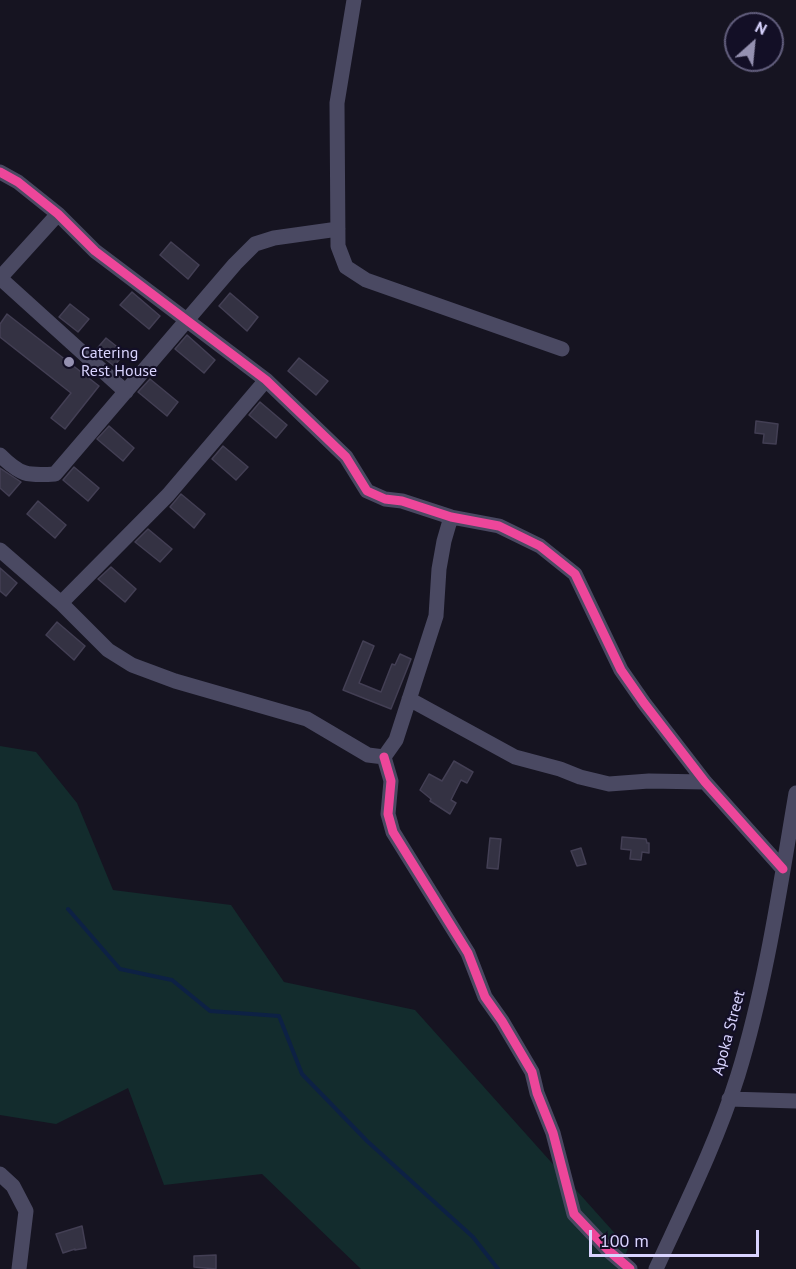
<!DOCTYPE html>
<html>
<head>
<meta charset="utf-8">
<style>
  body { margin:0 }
  #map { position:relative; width:796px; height:1269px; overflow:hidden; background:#161421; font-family:"PT Sans",sans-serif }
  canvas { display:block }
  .north { position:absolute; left:724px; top:12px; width:60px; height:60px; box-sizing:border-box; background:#130f26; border:2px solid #625e7d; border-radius:50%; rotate:27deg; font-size:16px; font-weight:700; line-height:24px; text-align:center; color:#d9d4ff }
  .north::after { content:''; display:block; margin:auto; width:21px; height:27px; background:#9591b1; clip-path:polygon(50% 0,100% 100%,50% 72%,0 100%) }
  .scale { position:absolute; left:589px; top:1230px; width:170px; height:27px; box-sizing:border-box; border:3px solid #d9d4ff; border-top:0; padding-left:8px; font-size:18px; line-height:21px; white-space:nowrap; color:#d9d4ff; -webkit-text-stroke:4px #130f26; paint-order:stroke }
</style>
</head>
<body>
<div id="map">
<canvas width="796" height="1269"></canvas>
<div class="north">N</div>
<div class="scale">100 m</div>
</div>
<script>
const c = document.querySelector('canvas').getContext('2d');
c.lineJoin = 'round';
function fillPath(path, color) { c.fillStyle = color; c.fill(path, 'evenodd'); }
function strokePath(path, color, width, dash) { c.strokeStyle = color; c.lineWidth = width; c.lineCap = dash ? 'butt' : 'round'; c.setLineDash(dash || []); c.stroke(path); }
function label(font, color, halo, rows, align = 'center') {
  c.font = font + ' "PT Sans",sans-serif'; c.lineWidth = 4.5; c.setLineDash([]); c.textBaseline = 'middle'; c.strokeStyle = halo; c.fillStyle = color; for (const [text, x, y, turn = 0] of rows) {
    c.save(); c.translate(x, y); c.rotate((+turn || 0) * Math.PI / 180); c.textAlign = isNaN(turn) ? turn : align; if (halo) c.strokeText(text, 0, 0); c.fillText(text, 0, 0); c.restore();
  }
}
const green = new Path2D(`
  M0,746l36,6 41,51 36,87 118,15 53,77 131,28 213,238 -8,21h-259l-99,-95 -98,11 -36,-97 -72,36 -56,-9z`);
const stream = new Path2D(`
  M68,909l52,60 52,11 38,31 69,5 23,58 65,67 106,96 25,32`);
const building = new Path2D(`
  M171,242l28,23 -11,14 -28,-24z
  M132,292l28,24 -11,13 -29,-24z
  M230,293l28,24 -11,14 -28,-25z
  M70,304l19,15 -11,13 -19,-15z
  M7,314l92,72 -34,43 -14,-11 20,-25 -71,-56v-13z
  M187,335l28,25 -11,13 -29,-24z
  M106,338l19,15 -11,13 -19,-15z
  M299,358l29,23 -12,14 -28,-24z
  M150,379l28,23 -11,14 -29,-24z
  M260,402l27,23 -11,13 -27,-23z
  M756,421l22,3 -2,20 -13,-1 1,-9 -9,-1z
  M109,426l25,22 -11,13 -26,-22z
  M223,446l25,21 -12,13 -24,-21z
  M74,467l25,21 -11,13 -25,-21z
  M0,468l21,14 -12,14 -9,-8z
  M181,494l24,20 -11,14 -24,-21z
  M38,501l28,24 -11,13 -28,-24z
  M148,529l24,20 -12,13 -25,-20z
  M111,567l25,22 -11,13 -27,-23z
  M0,568l17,15 -11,13 -6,-5z
  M57,622l28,24 -11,14 -28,-25z
  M363,641l11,5 -15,37 22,9 11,-28 3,1 5,-11 11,5 -20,50 -48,-19z
  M454,761l19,11 -6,11 -6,-3 -10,20 5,3 -6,11 -20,-13 1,-2 -11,-9 9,-16 13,7z
  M622,837l24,2 1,4h2v10l-7,-1 -1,8 -11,-1 1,-9 -10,-1z
  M490,838l11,1 -3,30 -11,-1z
  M581,848l5,16 -9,2 -6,-15z
  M82,1226l4,22 -11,2v-1l-12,4 -7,-19z
  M216,1255v14l-22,-2v-11z`);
const minor = new Path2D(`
  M354,0l-17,103 1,143 8,21 20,13 196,69
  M0,172l18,10 40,32 37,37 171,129 80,77 21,34 18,8 17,2 49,16 48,9 41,20 35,28 46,96 23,33 61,79 78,87
  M0,278l126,114
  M0,278l58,-64
  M0,455c20,20 27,21 55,19l180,-210 20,-20 19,-6 64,-9
  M0,550l61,53 47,47 24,15 43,16 132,38 61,36 16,2
  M61,603l107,-108 98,-115
  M409,699l106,58 45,12 20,8 29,7 40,-3 56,1
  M384,757l7,24 -3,33 5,18 75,121 17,44 17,24 30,51 5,21 16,40 21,81 35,37 21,18
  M384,757l12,-17 40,-124 3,-47 5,-28 7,-24
  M729,1099l67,2
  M0,1174l13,12 13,25 -7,58
  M656,1269c29,-63 61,-127 82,-194 28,-91 42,-188 58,-282`);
const cycleway = new Path2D(`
  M0,172l18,10 40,32 37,37 171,129 80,77 21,34 18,8 17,2 49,16 48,9 41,20 35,28 46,96 23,33 61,79 78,87
  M384,757l7,24 -3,33 5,18 75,121 17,44 17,24 30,51 5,21 16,40 21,81 35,37 21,18`);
const markers = [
  [69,362,6,"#9591b1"]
];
const poiNames = [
  ["Catering",81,353],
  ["Rest House",81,371]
];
const streetNames = [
  ["Apoka Street",729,1033,-75]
];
fillPath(green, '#132c2d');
strokePath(stream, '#0d2144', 4);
fillPath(building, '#343243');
strokePath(building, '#433f54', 1.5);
strokePath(minor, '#4a4962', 15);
strokePath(cycleway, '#ed469a', 9);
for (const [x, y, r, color] of markers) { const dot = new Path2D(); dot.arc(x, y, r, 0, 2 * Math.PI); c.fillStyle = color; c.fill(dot); strokePath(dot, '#130f26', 2); }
label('16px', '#d9d4ff', '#130f26', poiNames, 'left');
label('16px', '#d9d4ff', '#130f26', streetNames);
</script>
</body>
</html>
